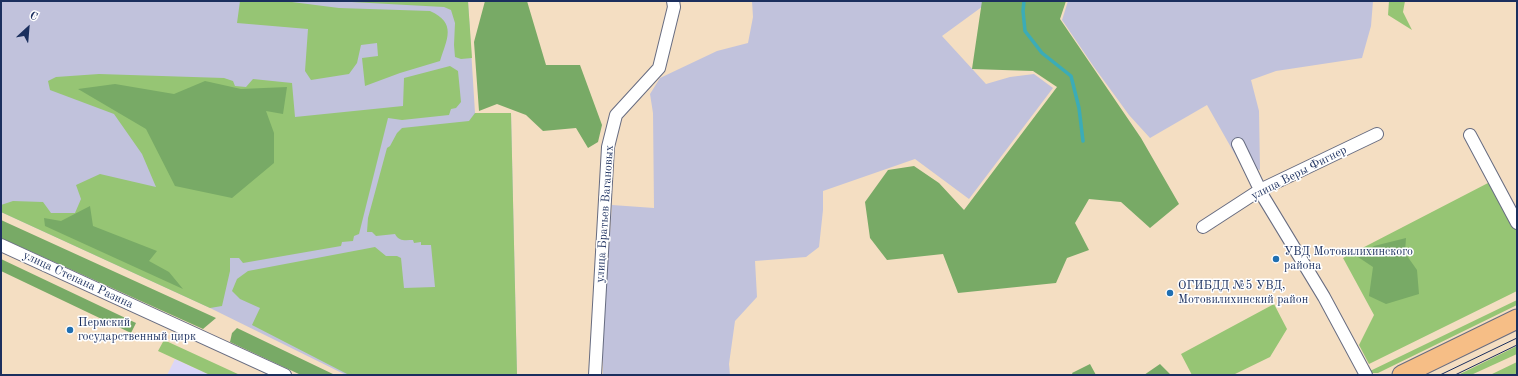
<!DOCTYPE html>
<html>
<head>
<meta charset="utf-8">
<style>
  body { margin:0 }
  #map { position:relative; width:1518px; height:376px; overflow:hidden; background:#f4dec2; font-family:"Old Standard TT",serif }
  canvas { display:block }
  .frame { position:absolute; inset:0; border:2px solid #1b2f5e; pointer-events:none }
  .north { position:absolute; left:8px; top:8px; width:40px; height:40px; -webkit-text-stroke:3px #fff; paint-order:stroke; rotate:26deg; font-size:11px; font-weight:700; line-height:16px; text-align:center; color:#1b2f5e }
  .north::after { content:''; display:block; margin:auto; width:14px; height:18px; background:#1b2f5e; clip-path:polygon(50% 0,100% 100%,50% 72%,0 100%) }
</style>
</head>
<body>
<div id="map">
<canvas width="1518" height="376"></canvas>
<div class="frame"></div>
<div class="north">С</div>
</div>
<script>
const c = document.querySelector('canvas').getContext('2d');
c.lineJoin = 'round';
function fillPath(path, color) { c.fillStyle = color; c.fill(path, 'evenodd'); }
function strokePath(path, color, width, dash) { c.strokeStyle = color; c.lineWidth = width; c.lineCap = dash ? 'butt' : 'round'; c.setLineDash(dash || []); c.stroke(path); }
function label(font, color, halo, rows, align = 'center') {
  c.font = font + ' "Old Standard TT",serif'; c.lineWidth = 3; c.setLineDash([]); c.textBaseline = 'middle'; c.strokeStyle = halo; c.fillStyle = color; for (const [text, x, y, turn = 0] of rows) {
    c.save(); c.translate(x, y); c.rotate((+turn || 0) * Math.PI / 180); c.textAlign = isNaN(turn) ? turn : align; if (halo) c.strokeText(text, 0, 0); c.fillText(text, 0, 0); c.restore();
  }
}
const built = new Path2D(`
  M175,359l35,16h-43z`);
const industrial = new Path2D(`
  M1,1h467l7,112h36l6,262h-171l-136,-67 -209,-96z
  M752,1h238l-48,35 44,48 24,-7 24,-3 19,14 -84,111 -54,-40 -92,32v19l-4,37 -13,10 -51,4 2,36 -22,24 -6,43 1,11h-127v-43l9,-127 42,3 -1,-95 -3,-19 10,-16 57,-27 31,-8 5,-26z
  M1068,1h305l-2,25 -9,32 -86,13 -25,9 8,31 1,59 -19,-5 -34,-60 -57,33 -21,-23 -35,-48 -32,-47z`);
const green = new Path2D(`
  M240,1h44l55,7 91,3c27,12 17,28 10,50l-40,12 -35,13 -3,-28 16,-2 -1,-13 -16,2 -4,18 -8,11 -38,6 -6,-9 3,-42 -71,-6z
  M333,1h135l4,57 -11,1 -6,-2 -1,-12 1,-22 -4,-13 -7,-3z
  M1389,1h16l-2,11 9,18 -24,-15z
  M450,66l8,5 3,31 -5,6 -5,1 -2,6 -47,5 -14,-2 -29,116 -5,2 -1,5 -11,1 -1,4 -98,17 -4,-5h-9v13l-8,35 -12,2 -209,-96v-7l12,-4 30,1 8,11h24l6,-14 -5,-14 24,-11 56,13 -14,-33 -28,-40 -64,-24 -2,-9 8,-4 43,-3 125,4 9,3 2,5 11,1 7,-8 39,4 3,34 108,-11 1,-28z
  M475,113h36l6,262h-168l-97,-50 8,-17 -20,-9 -8,-8 5,-12 11,-8 127,-24 11,9h11l4,2 3,30 31,-1 -4,-42h-10v-3l-7,1 -1,-3c-7,0 -14,2 -18,-6l-19,2 -4,-4h-5l1,-14 19,-70 3,-2 7,-13 5,-5 67,-7z
  M1488,183l8,7 21,39v62l-148,73 -10,-19 15,-30 -31,-57z
  M1517,300v5l-139,68h-7l-1,-2z
  M1274,304l13,25 -17,28 -37,18h-41l-11,-21z
  M164,340l76,35h-30l-52,-24z
  M1517,346v8l-46,21h-13z
  M1517,362v13h-27z`);
const forest = new Path2D(`
  M485,1h42l19,64h34l22,60 -4,17 -10,6 -12,-20 -33,3 -17,-16 -29,-11 -18,7 -5,-69z
  M982,1h84l-6,18 81,119 38,66 -29,24 -29,-26 -32,-3 -14,24 14,27 -22,8 -11,25 -98,10 -15,-39 -56,6 -17,-22 -5,-36 23,-32 26,-4 25,17 25,27 93,-123 -24,-16 -61,-2z
  M205,81l36,8 46,-2 -4,27 -17,-3 8,22v30l-42,35 -57,-12 -29,-57 -68,-40 37,-5 59,10z
  M90,206l3,20 64,25 -8,10 20,11 14,17 -138,-63 -1,-8 17,3z
  M1,220l215,98 -13,11 -202,-91z
  M1406,238l-1,15 12,17 2,24 -33,10 -17,-8 4,-29 -15,-10 16,-11z
  M1,259l135,64 -5,10 -130,-62z
  M237,328l98,47h-34l-71,-33 2,-9z
  M1090,364l6,11h-23l-1,-2z
  M1160,364l11,11h-27z`);
const stream = new Path2D(`
  M1024,1l-1,10 2,20 17,22 29,23 8,32 4,33`);
const minor = new Path2D(`
  M1470,135l47,88
  M1238,144l26,54 60,99 42,78
  M1203,227l57,-37 117,-56
  M1,245l284,130
  M595,375l13,-228 8,-32 43,-47 15,-61 -1,-6`);
const primary = new Path2D(`
  M1402,375l115,-56`);
const tram = new Path2D(`
  M1440,375l77,-37
  M1455,375l62,-30`);
const markers = [
  [1276,259,4,"#1f6fb2"],
  [1170,293,4,"#1f6fb2"],
  [70,330,4,"#1f6fb2"]
];
const streetNames = [
  ["улица Веры Фигнер",1299,173,-27],
  ["улица Братьев Вагановых",605,214,-86],
  ["улица Степана Разина",78,280,25]
];
const poiNames = [
  ["УВД Мотовилихинского",1284,252],
  ["района",1284,266],
  ["ОГИБДД №5 УВД,",1178,286],
  ["Мотовилихинский район",1178,300],
  ["Пермский",78,323],
  ["государственный цирк",78,337]
];
fillPath(built, '#dbd6f6');
fillPath(industrial, '#c1c2dc');
fillPath(green, '#96c574');
fillPath(forest, '#78aa66');
strokePath(stream, '#3bacb7', 3.5);
strokePath(minor, '#676c81', 14);
strokePath(primary, '#676c81', 21);
strokePath(minor, '#fff', 12);
strokePath(primary, '#f6be86', 19);
strokePath(tram, '#1b2f5e', 1);
for (const [x, y, r, color] of markers) { const dot = new Path2D(); dot.arc(x, y, r, 0, 2 * Math.PI); c.fillStyle = color; c.fill(dot); strokePath(dot, '#fff', 1.5); }
label('12px', '#1b2f5e', '#fff', streetNames);
label('12px', '#1b2f5e', '#fff', poiNames, 'left');
</script>
</body>
</html>
